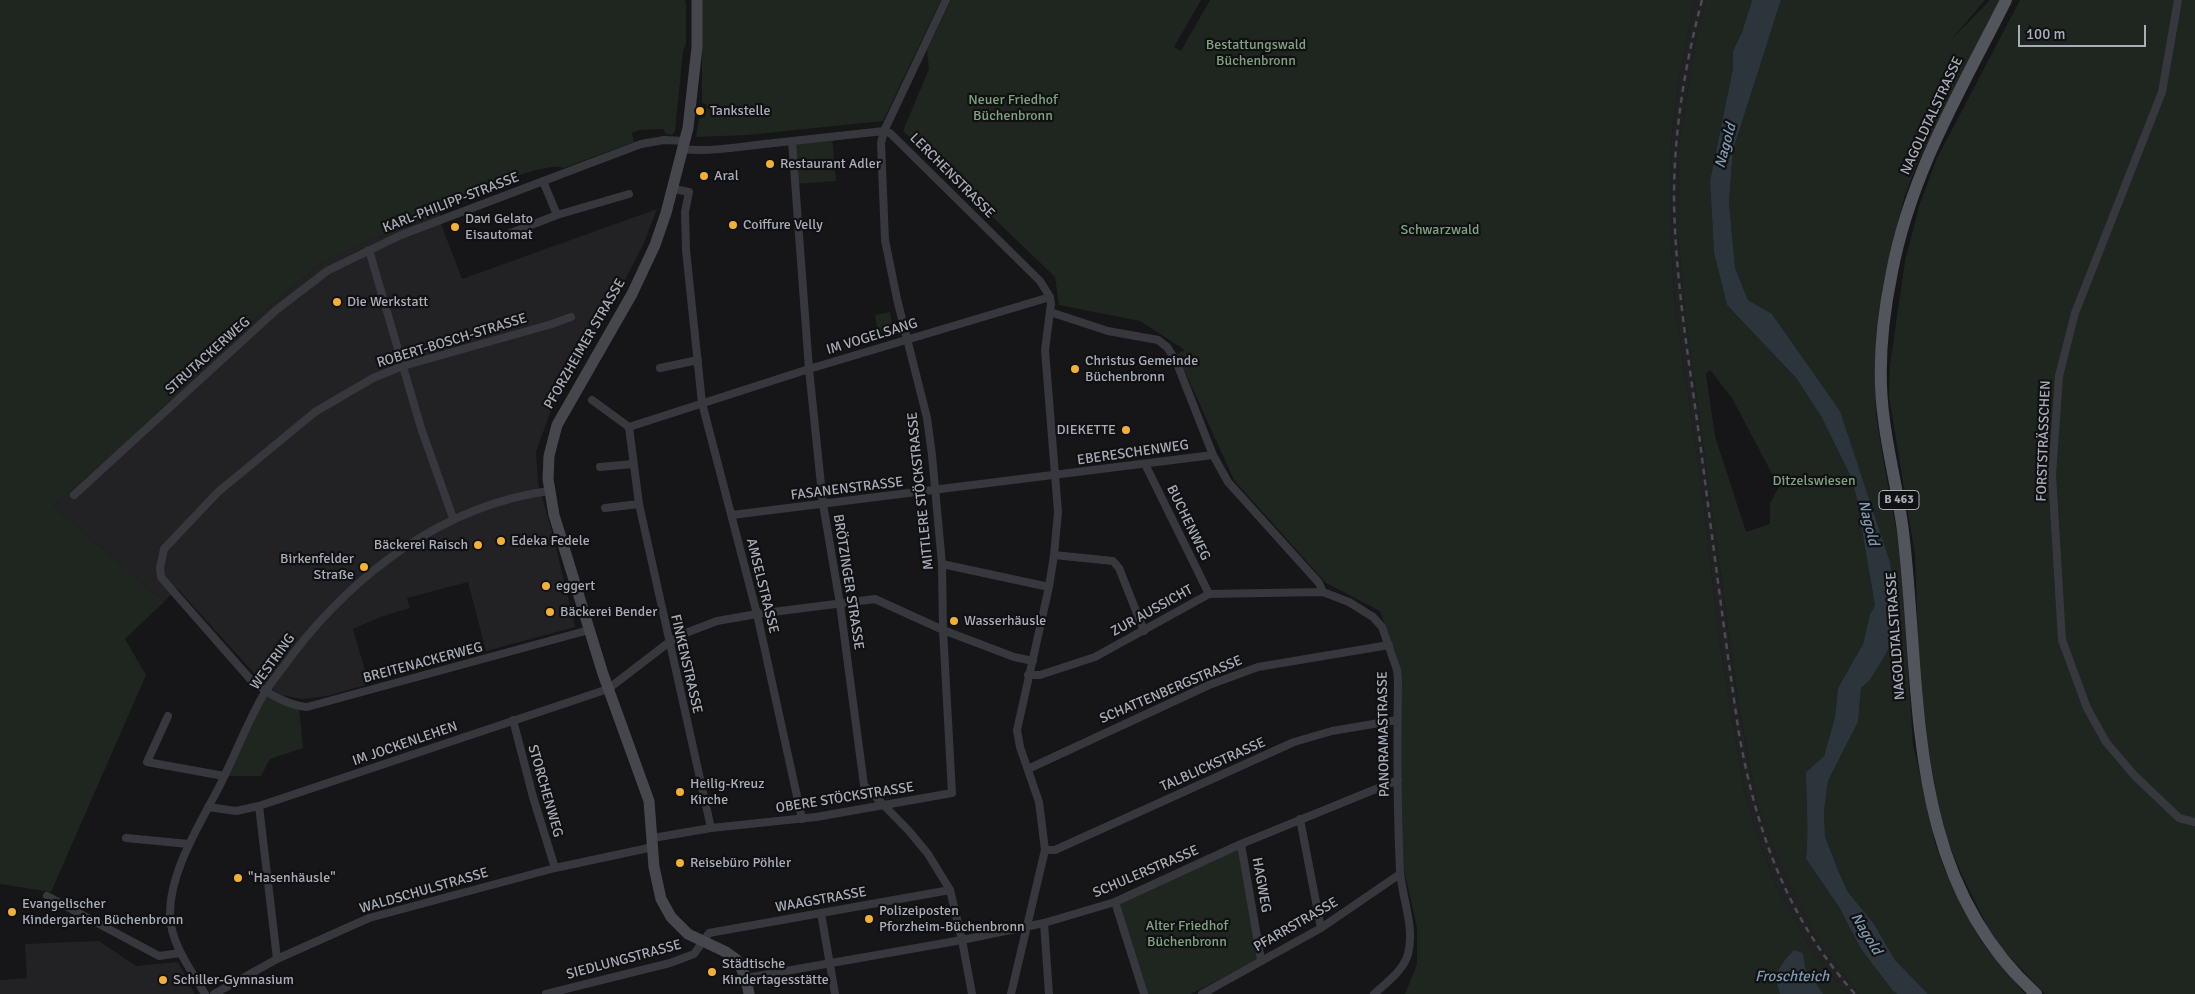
<!DOCTYPE html>
<html>
<head>
<meta charset="utf-8">
<style>
  body { margin:0 }
  #map { position:relative; width:2195px; height:994px; overflow:hidden; background:#161618; font-family:Signika,sans-serif }
  canvas { display:block }
  .scale { position:absolute; left:2018px; top:25px; width:128px; height:22px; box-sizing:border-box; border:2px solid #a8adb8; border-top:0; padding-left:6px; font-size:15px; line-height:18px; white-space:nowrap; color:#a8adb8; -webkit-text-stroke:4px #111113; paint-order:stroke }
</style>
</head>
<body>
<div id="map">
<canvas width="2195" height="994"></canvas>
<div class="scale">100 m</div>
</div>
<script>
const c = document.querySelector('canvas').getContext('2d');
c.lineJoin = 'round';
function fillPath(path, color) { c.fillStyle = color; c.fill(path, 'evenodd'); }
function strokePath(path, color, width, dash) { c.strokeStyle = color; c.lineWidth = width; c.lineCap = dash ? 'butt' : 'round'; c.setLineDash(dash || []); c.stroke(path); }
function label(font, color, halo, rows, align = 'center') {
  c.font = font + ' Signika,sans-serif'; c.lineWidth = 4.5; c.setLineDash([]); c.textBaseline = 'middle'; c.strokeStyle = halo; c.fillStyle = color; for (const [text, x, y, turn = 0] of rows) {
    c.save(); c.translate(x, y); c.rotate((+turn || 0) * Math.PI / 180); c.textAlign = isNaN(turn) ? turn : align; if (halo) c.strokeText(text, 0, 0); c.fillText(text, 0, 0); c.restore();
  }
}
const built = new Path2D(`
  M1695,0h11l-10,38 -17,107 -1,87 7,79 52,386 20,108 25,64 35,71 42,54h-12l-36,-45 -34,-62 -20,-52 -13,-47 -25,-150 -16,-140 -28,-194 -5,-74 1,-87 7,-58z
  M657,209l-14,36 -40,78 -52,87 -15,42 2,31 16,56 21,88 -89,24 -18,-69 -61,16 3,10 -30,9 -27,12 16,55 -42,12 -24,3 -22,-4 -19,-13 -85,-94 -13,14 -111,-96 61,-52 53,-51 24,-30 122,-103 17,-12 27,-14 83,-29 1,9 21,55z
  M99,941l37,25 42,-4 17,32h-195v-14l27,-2 -2,-34z`);
const green = new Path2D(`
  M0,0h685l1,5v39l-3,7 -8,80 -3,4 -6,-1 -3,-5 -24,1 -7,3 2,9 -70,26c-18,-8 -92,26 -114,34l-10,6v7c-44,15 -88,28 -127,55l-122,103 -24,30 -53,51 -61,52 111,96 -39,37 21,36 -95,217 -51,-8z
  M702,0h239l-58,121 -136,14 -51,2 3,-18 6,-2 2,-12 -5,-2z
  M951,0h250l-27,47 7,4 29,-51h485l-17,85 -7,57 -1,88 5,74 28,194 16,140 25,150 13,47 20,52 34,62 36,45h-442l12,-30v-36l-13,-59 -7,-115 4,-35 -2,-55 -19,-53 -54,-28 -92,-103 -57,-126 8,-4 -45,-29 -81,-16 -4,-28 -152,-146 26,-62 -2,-19z
  M1706,0h46l-10,32 -9,19v17l-23,113 4,72 13,52 70,74 25,39 28,57 6,20 19,111 -5,8 -7,30 -25,44 -3,29 -11,39 -18,16c0,29 3,58 0,87l33,48 22,42 32,42 4,3h-38l-42,-54 -35,-71 -25,-64 -20,-110 -52,-384 -7,-79 1,-87 17,-107zM1710,370l22,28 47,89 -9,16v21l-24,8 -31,-96 -9,-62z
  M1781,0h204l-34,40 39,-40h9l-82,164 -13,34 -6,26 -23,163 1,27 7,44 17,93 13,193 22,99 10,28 36,70 44,53h-97l-33,-34 -21,-36 -26,-32 -10,-22 -13,-35 -1,-24 4,-30 30,-59 3,-34 9,-8 20,-118 -36,-108 -14,-43 -68,-97 -24,-14 -13,-32 -6,-66 4,-52z
  M2020,0h175v994h-150l-42,-44 -16,-24 -24,-49 -21,-49 -16,-93 -7,-68 -4,-111 -26,-160 1,-31 15,-104 15,-58 17,-45z
  M832,136l4,45 -41,3 -3,-43z
  M890,312l3,20 -15,2 -3,-19z
  M265,691l34,16 4,41 -33,11 -9,17h-37z
  M1239,848l18,112 -66,34h-44l-29,-90z`);
const water = new Path2D(`
  M1752,0h29l-48,150 -4,52 6,66 13,32 24,14 68,97 50,151 3,33 -4,53 -19,32 -9,8 -3,34 -30,59 -4,30 1,25 13,34 10,22 26,32 21,36 33,34h-31l-4,-3 -32,-42 -22,-42 -33,-48c3,-29 0,-58 0,-87l18,-16 11,-39 3,-29 25,-44 7,-30 5,-8 -19,-111 -6,-20 -28,-57 -25,-39 -70,-74 -13,-52 -4,-72 23,-113v-17l9,-19z
  M1794,950l9,3 2,15 18,26h-43l-5,-19 10,-15z`);
const minor = new Path2D(`
  M2178,0l-16,92 -87,221 -16,63 -7,99 10,165 25,68 19,34 28,33 45,43 16,4
  M792,141l17,228 14,135 17,100 24,181 45,46 19,23 22,36 12,50 10,54
  M683,149c27,3 55,-2 82,-5 40,-4 79,-9 119,-13l6,2 150,148 10,16 1,7 -6,46 13,162 -4,43 -5,32 -32,143 3,17 19,55 6,48 -34,144
  M543,181l14,34 72,-21
  M674,189l15,3 -4,20 1,38 16,153 55,211 45,205
  M503,236l54,-21
  M369,250l52,178 32,90
  M1050,312l58,19 50,9 9,7 9,14 37,94 15,27 91,101 4,9 26,10 24,15 9,10 15,43 1,11c-1,63 -1,127 2,190 2,28 15,55 8,83 -4,16 -22,29 -34,40
  M571,317l-19,7 -149,42 -30,12 -58,34 -97,80 -54,57 -4,19 1,9 11,13 79,90c17,13 34,25 56,27l282,-77
  M660,368l38,-8
  M592,400l37,27 10,77 72,324
  M629,427l180,-58 241,-72
  M1145,464l64,130
  M600,467l33,-3
  M74,495l201,-184 52,-40 74,-36 240,-91 23,-4 21,1
  M605,508l34,-4
  M732,515l481,-60
  M1054,555l59,6 6,7 25,63
  M942,564l107,23
  M1028,675h12l55,-18 114,-63 114,-2
  M168,716l-21,46 77,14
  M513,720l20,77 22,71
  M1028,769l181,-84 49,-18 131,-22
  M259,806l18,153
  M208,807l28,4 23,-5 349,-117 60,-46 15,-9 34,-13 40,-7 118,-15 68,31 71,27 19,4
  M1300,819l21,109
  M126,838l63,6
  M653,838l58,-10 105,-11 136,-24 -9,-163 -1,-66 -10,-109 -5,-37 -30,-119 -12,-59 -4,-97 3,-12 62,-131
  M1241,844l20,116
  M1045,850h10l239,-108 38,-11 65,-11
  M47,896l112,60 21,-3
  M1115,902l29,92
  M821,913l14,81
  M1044,923l5,71
  M746,978l216,-38 82,-17 71,-21 126,-58 157,-64
  M205,994c-14,-24 -34,-50 -35,-78 -1,-44 30,-92 49,-129 16,-31 28,-65 46,-95 8,-13 19,-25 27,-37 63,-82 152,-150 257,-164
  M214,994l63,-35 92,-41 186,-50 98,-21
  M546,994l124,-31 24,-9 15,-21 241,-43
  M1202,994l119,-66 79,-54`);
const secondary = new Path2D(`
  M697,0v47l-9,81 -22,85 -11,32 -23,49 -75,131 -8,31 -1,23 6,36 49,159 46,127 5,66 7,32 10,18 17,17 38,18 11,8 9,18 3,16`);
const primary = new Path2D(`
  M2006,0c-45,90 -95,172 -114,272 -10,48 -15,99 -8,148 5,40 16,79 20,120 18,159 1,335 132,454`);
const rail = new Path2D(`
  M1702,0c-17,64 -28,131 -28,198 1,84 16,168 27,252 12,94 24,189 38,284 18,99 48,184 116,260`);
const markers = [
  [700,111,5,"#f2b134"],
  [770,164,5,"#f2b134"],
  [704,176,5,"#f2b134"],
  [733,225,5,"#f2b134"],
  [455,227,5,"#f2b134"],
  [337,302,5,"#f2b134"],
  [1075,369,5,"#f2b134"],
  [1126,430,5,"#f2b134"],
  [501,541,5,"#f2b134"],
  [478,545,5,"#f2b134"],
  [364,567,5,"#f2b134"],
  [546,586,5,"#f2b134"],
  [550,612,5,"#f2b134"],
  [954,621,5,"#f2b134"],
  [680,792,5,"#f2b134"],
  [680,863,5,"#f2b134"],
  [238,878,5,"#f2b134"],
  [12,912,5,"#f2b134"],
  [869,919,5,"#f2b134"],
  [712,972,5,"#f2b134"],
  [163,980,5,"#f2b134"]
];
const shields = [
  [1899,500,40]
];
const shieldNames = [
  ["B 463",1899,500]
];
const parkNames = [
  ["Bestattungswald",1256,45],
  ["Büchenbronn",1256,61],
  ["Neuer Friedhof",1013,100],
  ["Büchenbronn",1013,116],
  ["Schwarzwald",1440,230],
  ["Ditzelswiesen",1814,481],
  ["Alter Friedhof",1187,926],
  ["Büchenbronn",1187,942]
];
const poiNames = [
  ["Tankstelle",710,111],
  ["Restaurant Adler",780,164],
  ["Aral",714,176],
  ["Davi Gelato",465,219],
  ["Eisautomat",465,235],
  ["Coiffure Velly",743,225],
  ["Die Werkstatt",347,302],
  ["Christus Gemeinde",1085,361],
  ["Büchenbronn",1085,377],
  ["DIEKETTE",1116,430,"right"],
  ["Edeka Fedele",511,541],
  ["Bäckerei Raisch",468,545,"right"],
  ["Birkenfelder",354,559,"right"],
  ["Straße",354,575,"right"],
  ["eggert",556,586],
  ["Bäckerei Bender",560,612],
  ["Wasserhäusle",964,621],
  ["Heilig-Kreuz",690,784],
  ["Kirche",690,800],
  ["Reisebüro Pöhler",690,863],
  ["\"Hasenhäusle\"",248,878],
  ["Evangelischer",22,904],
  ["Kindergarten Büchenbronn",22,920],
  ["Polizeiposten",879,911],
  ["Pforzheim-Büchenbronn",879,927],
  ["Städtische",722,964],
  ["Kindertagesstätte",722,980],
  ["Schiller-Gymnasium",173,980]
];
const streetNames = [
  ["NAGOLDTALSTRASSE",1932,116,-65],
  ["LERCHENSTRASSE",952,176,45],
  ["KARL-PHILIPP-STRASSE",451,203,-21],
  ["IM VOGELSANG",872,337,-17],
  ["ROBERT-BOSCH-STRASSE",452,341,-17],
  ["PFORZHEIMER STRASSE",585,344,-60],
  ["STRUTACKERWEG",208,356,-42],
  ["FORSTSTRÄSSCHEN",2044,441,-88],
  ["EBERESCHENWEG",1133,453,-8],
  ["FASANENSTRASSE",847,489,-7],
  ["MITTLERE STÖCKSTRASSE",921,491,-96],
  ["BUCHENWEG",1188,523,64],
  ["BRÖTZINGER STRASSE",848,582,81],
  ["AMSELSTRASSE",762,586,76],
  ["ZUR AUSSICHT",1152,611,-29],
  ["NAGOLDTALSTRASSE",1896,636,-94],
  ["WESTRING",273,662,-54],
  ["BREITENACKERWEG",423,663,-15],
  ["FINKENSTRASSE",686,664,77],
  ["SCHATTENBERGSTRASSE",1171,690,-23],
  ["PANORAMASTRASSE",1384,734,-91],
  ["IM JOCKENLEHEN",405,744,-19],
  ["TALBLICKSTRASSE",1213,765,-24],
  ["STORCHENWEG",545,791,74],
  ["OBERE STÖCKSTRASSE",845,798,-9],
  ["SCHULERSTRASSE",1146,872,-23],
  ["HAGWEG",1261,885,80],
  ["WALDSCHULSTRASSE",424,891,-16],
  ["WAAGSTRASSE",821,900,-10],
  ["PFARRSTRASSE",1296,925,-30],
  ["SIEDLUNGSTRASSE",624,960,-15]
];
const waterNames = [
  ["Nagold",1726,146,-75],
  ["Nagold",1868,523,76],
  ["Nagold",1866,934,59],
  ["Froschteich",1792,977]
];
fillPath(built, '#222225');
fillPath(green, '#1e261f');
fillPath(water, '#2c353c');
strokePath(minor, '#37383d', 8);
strokePath(secondary, '#45474d', 11);
strokePath(primary, '#53555c', 12);
strokePath(rail, '#4a4c52', 2.5, [6, 5]);
for (const [x, y, r, color] of markers) { const dot = new Path2D(); dot.arc(x, y, r, 0, 2 * Math.PI); c.fillStyle = color; c.fill(dot); strokePath(dot, '#111113', 2); }
for (const [x, y, w] of shields) { const box = new Path2D(); box.roundRect(x - w / 2, y - 9.5, w, 19, 4); c.fillStyle = '#111113'; c.fill(box); strokePath(box, '#a8adb8', 1); }
label('bold 12px', '#a8adb8', null, shieldNames);
label('14px', '#7fa381', '#111113', parkNames);
label('14px', '#a8adb8', '#111113', poiNames, 'left');
label('14px', '#a8adb8', '#111113', streetNames);
label('italic 15px', '#7f9bb3', '#111113', waterNames);
</script>
</body>
</html>
